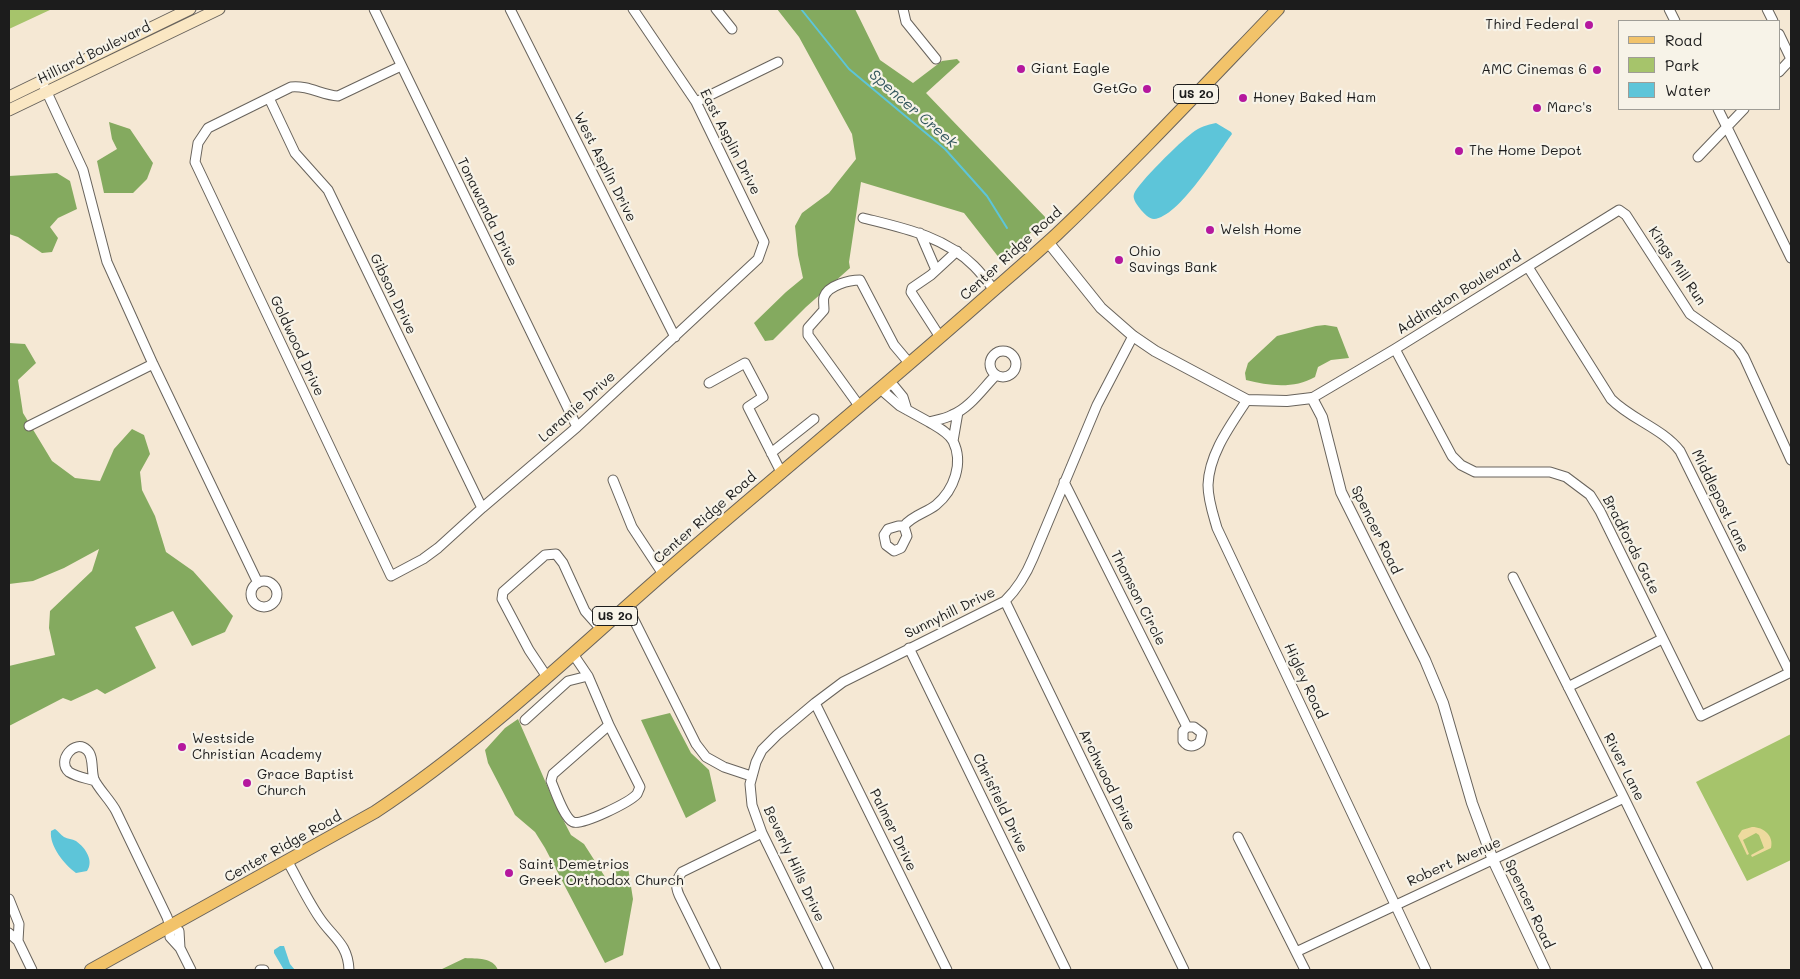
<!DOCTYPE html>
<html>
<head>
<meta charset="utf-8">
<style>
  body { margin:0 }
  #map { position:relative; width:1800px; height:979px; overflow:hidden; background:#f5e8d4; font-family:Mali,sans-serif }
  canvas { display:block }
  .frame { position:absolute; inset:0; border:10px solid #1c1c1c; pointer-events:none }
  .legend { position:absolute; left:1618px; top:20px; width:162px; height:90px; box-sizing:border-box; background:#f7f3e8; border:1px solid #9f9d96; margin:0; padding:6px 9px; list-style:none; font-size:15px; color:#1c1c1c }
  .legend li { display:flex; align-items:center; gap:10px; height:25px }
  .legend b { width:25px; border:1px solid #9f9d96 }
</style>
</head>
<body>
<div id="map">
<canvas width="1800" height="979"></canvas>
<div class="frame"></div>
<ul class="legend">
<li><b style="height:6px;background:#f2c36a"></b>Road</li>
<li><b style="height:14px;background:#a6c46b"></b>Park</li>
<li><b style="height:14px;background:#5dc5d9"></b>Water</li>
</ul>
</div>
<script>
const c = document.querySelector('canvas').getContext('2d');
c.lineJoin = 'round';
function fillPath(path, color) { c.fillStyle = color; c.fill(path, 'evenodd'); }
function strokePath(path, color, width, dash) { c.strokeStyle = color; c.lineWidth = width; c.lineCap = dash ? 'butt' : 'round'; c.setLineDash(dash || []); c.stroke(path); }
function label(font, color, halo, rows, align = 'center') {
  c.font = font + ' Mali,sans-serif'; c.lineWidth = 4.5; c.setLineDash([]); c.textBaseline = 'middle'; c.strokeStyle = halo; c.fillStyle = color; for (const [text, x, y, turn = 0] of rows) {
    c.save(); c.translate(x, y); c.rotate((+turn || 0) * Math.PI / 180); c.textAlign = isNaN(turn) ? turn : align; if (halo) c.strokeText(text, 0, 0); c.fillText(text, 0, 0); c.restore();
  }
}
const green = new Path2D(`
  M9,9h43l-43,20z
  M1791,734v126l-44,21 -51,-99z`);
const forest = new Path2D(`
  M777,9h78l25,51 33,23 29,-22 15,-2 3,3 -34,31 121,126 -47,40 -36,-46 -103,-31 -12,80 1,6 -44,39 -33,33 -8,1 -11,-18 32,-31 17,-14 -5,-23 -3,-29 7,-13 27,-20 27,-34 -4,-25 -53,-97z
  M109,122l21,7 23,34 -6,16 -14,14h-29l-7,-32 20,-12 -5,-10z
  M57,173l13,8 7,28 -19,9 -8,9 8,11 -6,14 -10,1 -24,-16 -9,-3v-58z
  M1325,325l12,2 12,31 -18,2 -13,7 -3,10c-21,12 -46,9 -69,3l-1,-7 3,-10 29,-27 39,-10z
  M9,343l16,1 11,19 -18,17 5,33 29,48 23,17 25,3 14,-32 18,-20 12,6 6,19 -10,18 2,18 13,26 11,36 27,19 40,45 -8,16 -33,14 -19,-35 -38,16 21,41 -51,26 -8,-5 -26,12 -8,-3 -54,28v-60l46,-11 -6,-27 1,-17 42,-40 7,-22 -35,19 -31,13 -24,3z
  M670,713l21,40 18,17 7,31 -30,17 -45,-98z
  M518,719l38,87 15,29 13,9 23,36 20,-19 6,38 -10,56 -18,8 -60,-115 -10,-16 -20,-17 -27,-52 -3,-13 20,-22z
  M465,958c12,1 28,-1 33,12h-58z`);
const sand = new Path2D(`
  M1752,827c12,0 22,9 19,21l-19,9 -1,-2 13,-7 -5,-13 -3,-2 -13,7 6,14 -2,1 -9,-19 4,-6z`);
const water = new Path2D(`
  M1216,123l15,9 1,2c-15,20 -53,83 -78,85 -5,0 -10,-6 -13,-9 -3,-4 -9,-11 -7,-16 4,-11 47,-53 58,-61 7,-6 15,-8 24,-10z
  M55,829c3,2 6,6 9,8 4,2 8,2 12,4 10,7 18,20 11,30l-11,2c-11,-8 -27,-27 -25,-42z
  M280,946h4l6,18 5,6h-11l-10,-17v-3z`);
const stream = new Path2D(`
  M801,9l48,60 96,80 42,47 20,32`);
const minor = new Path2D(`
  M374,9l203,418
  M510,9l165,328
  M716,9l16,20
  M903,9l3,13 30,37
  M1669,9l6,12
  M1767,9l6,12
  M1779,34l12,25
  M401,66l-63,30c-16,-1 -30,-11 -47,-9l-83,41 -10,15 -3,19 196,414 32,-17 15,-11 44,-40 95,-81 181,-168 6,-17 -68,-140 -63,-93
  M1779,72l12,-13
  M44,86l39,84 24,92 46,102 105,219
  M269,98l26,55 33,37 154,318
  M696,102l82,-40
  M1718,109l73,149
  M1698,157l46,-48
  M863,218c40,10 81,18 111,48 7,7 14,16 20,24
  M920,233l16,37
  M1528,267l83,132c21,21 51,29 69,52l110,222
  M940,337l-29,-45 1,-4 19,-13 26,-24
  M1395,349l57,107 9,9 14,7h75l16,5 24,18 10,16 101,205 90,-44
  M990 364a13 13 0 1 1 26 0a13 13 0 1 1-26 0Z
  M709,383l36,-20 18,34 -15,10 33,65
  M1312,398l83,-49 224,-139 7,5 64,99 47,33 7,10 47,103
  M1247,400c-17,26 -38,54 -39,85 0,15 5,29 9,43l209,442
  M860,407l-52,-72v-7l16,-18c0,-4 -1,-10 0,-13 4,-12 26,-17 36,-17l34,65 16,19
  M907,410l-4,-13 -9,-11 -8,-2 -1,9 15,13 29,16c7,-2 16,-3 23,-7 18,-7 31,-27 44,-40
  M29,426l124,-62
  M953,441l5,-29
  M771,453l43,-34
  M613,480l19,47 31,47
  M1064,482l123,245 -4,4v10c5,7 11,6 17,1l2,-9 -8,-6h-7
  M898,526h6l3,10 -6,12 -7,3 -8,-6 -2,-10 4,-6z
  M904,526c9,-11 22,-13 32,-21 18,-15 28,-42 17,-64 -5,-9 -16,-14 -24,-19
  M1513,577l111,221 84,172
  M251 594a13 13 0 1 1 26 0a13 13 0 1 1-26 0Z
  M1005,601l179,369
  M627,606l69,138 10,13 18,10 27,9
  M909,648l157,322
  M573,654l15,22 21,49
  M547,677l-18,-27 -27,-51 1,-7 42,-37 11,-1 7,9 22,48 16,18
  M1568,687l94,-48
  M815,703l132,267
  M525,720l43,-39 20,-5
  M609,725l31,62c-1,2 -2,5 -3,7 -7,8 -55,32 -64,28 -9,-4 -18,-32 -22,-41l2,-7z
  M95,781c-9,-3 -18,-4 -26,-9 -13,-11 6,-34 18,-22 7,6 4,20 7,29 3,8 17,22 22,32l51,106 3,9v11l10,11 11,22
  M1238,837l67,133
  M288,862c10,18 19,37 31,55 13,20 29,26 30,53
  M9,899l10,25 -1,17
  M170,926l9,5 1,17
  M9,933l9,8 14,29
  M1296,952l328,-154
  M260,970h4
  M716,970l-37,-75c-4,-9 -3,-15 3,-23l80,-39
  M829,970l-67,-137 -10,-28 -2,-21 6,-22 6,-12 15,-15 38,-32 28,-21 162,-81c13,-13 21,-26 28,-43l64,-153 36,-69`);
const tertiary = new Path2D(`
  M1048,242l53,66 32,28 22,15 92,49 40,1 25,-3 10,19 19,75 84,168 18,43 29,100 21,57 52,110`);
const secondary = new Path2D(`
  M9,97l181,-88
  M9,110l210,-101`);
const primary = new Path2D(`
  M91,970l284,-158c115,-76 213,-174 318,-264 95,-82 192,-162 286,-245 26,-23 52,-45 77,-68 77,-73 149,-150 222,-226`);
const markers = [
  [1589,25,5,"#b5179e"],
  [1021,69,5,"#b5179e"],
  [1597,70,5,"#b5179e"],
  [1147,89,5,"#b5179e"],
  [1243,98,5,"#b5179e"],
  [1537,108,5,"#b5179e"],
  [1459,151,5,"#b5179e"],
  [1210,230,5,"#b5179e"],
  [1119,260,5,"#b5179e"],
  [182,747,5,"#b5179e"],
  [247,783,5,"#b5179e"],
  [509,873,5,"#b5179e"]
];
const shields = [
  [1196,94,45],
  [615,616,45]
];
const shieldNames = [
  ["US 20",1196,94],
  ["US 20",615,616]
];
const poiNames = [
  ["Third Federal",1579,25,"right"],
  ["Giant Eagle",1031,69],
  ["AMC Cinemas 6",1587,70,"right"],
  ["GetGo",1137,89,"right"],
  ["Honey Baked Ham",1253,98],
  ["Marc's",1547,108],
  ["The Home Depot",1469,151],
  ["Welsh Home",1220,230],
  ["Ohio",1129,252],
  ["Savings Bank",1129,268],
  ["Westside",192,739],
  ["Christian Academy",192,755],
  ["Grace Baptist",257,775],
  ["Church",257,791],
  ["Saint Demetrios",519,865],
  ["Greek Orthodox Church",519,881]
];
const streetNames = [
  ["Hilliard Boulevard",94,53,-26],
  ["East Asplin Drive",730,142,63],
  ["West Asplin Drive",605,167,63],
  ["Tonawanda Drive",487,212,64],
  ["Center Ridge Road",1011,254,-42],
  ["Kings Mill Run",1677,266,56],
  ["Addington Boulevard",1459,293,-32],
  ["Gibson Drive",393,294,64],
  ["Goldwood Drive",297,346,65],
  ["Laramie Drive",577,407,-42],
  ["Middlepost Lane",1720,501,64],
  ["Center Ridge Road",705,518,-41],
  ["Spencer Road",1376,530,64],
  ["Bradfords Gate",1631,545,63],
  ["Thomson Circle",1138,598,63],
  ["Sunnyhill Drive",950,613,-26],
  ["Higley Road",1305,681,65],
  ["River Lane",1624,767,63],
  ["Archwood Drive",1107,780,64],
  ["Chrisfield Drive",1000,803,64],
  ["Palmer Drive",893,830,64],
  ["Center Ridge Road",283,847,-29],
  ["Robert Avenue",1454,862,-24],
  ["Beverly Hills Drive",794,864,65],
  ["Spencer Road",1529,904,65]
];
const waterNames = [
  ["Spencer Creek",913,109,41]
];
fillPath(green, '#a6c46b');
fillPath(forest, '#84aa5f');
fillPath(sand, '#eeda9e');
fillPath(water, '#5dc5d9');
strokePath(stream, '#5dc5d9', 2);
strokePath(minor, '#68635c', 11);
strokePath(tertiary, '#68635c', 12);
strokePath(secondary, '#68635c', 13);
strokePath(primary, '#68635c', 14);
strokePath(minor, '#fff', 9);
strokePath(tertiary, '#fff', 10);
strokePath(secondary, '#fae7c3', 11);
strokePath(primary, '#f2c36a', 12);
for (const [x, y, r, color] of markers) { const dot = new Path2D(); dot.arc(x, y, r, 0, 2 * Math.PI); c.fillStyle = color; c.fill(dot); strokePath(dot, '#f7f3e8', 2); }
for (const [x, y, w] of shields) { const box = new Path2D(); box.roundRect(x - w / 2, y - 9.5, w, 19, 4); c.fillStyle = '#f7f3e8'; c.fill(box); strokePath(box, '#1c1c1c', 1); }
label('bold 12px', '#1c1c1c', null, shieldNames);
label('14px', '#1c1c1c', '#f7f3e8', poiNames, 'left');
label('14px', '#1c1c1c', '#f7f3e8', streetNames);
label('italic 15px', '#33575e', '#f7f3e8', waterNames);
</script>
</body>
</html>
